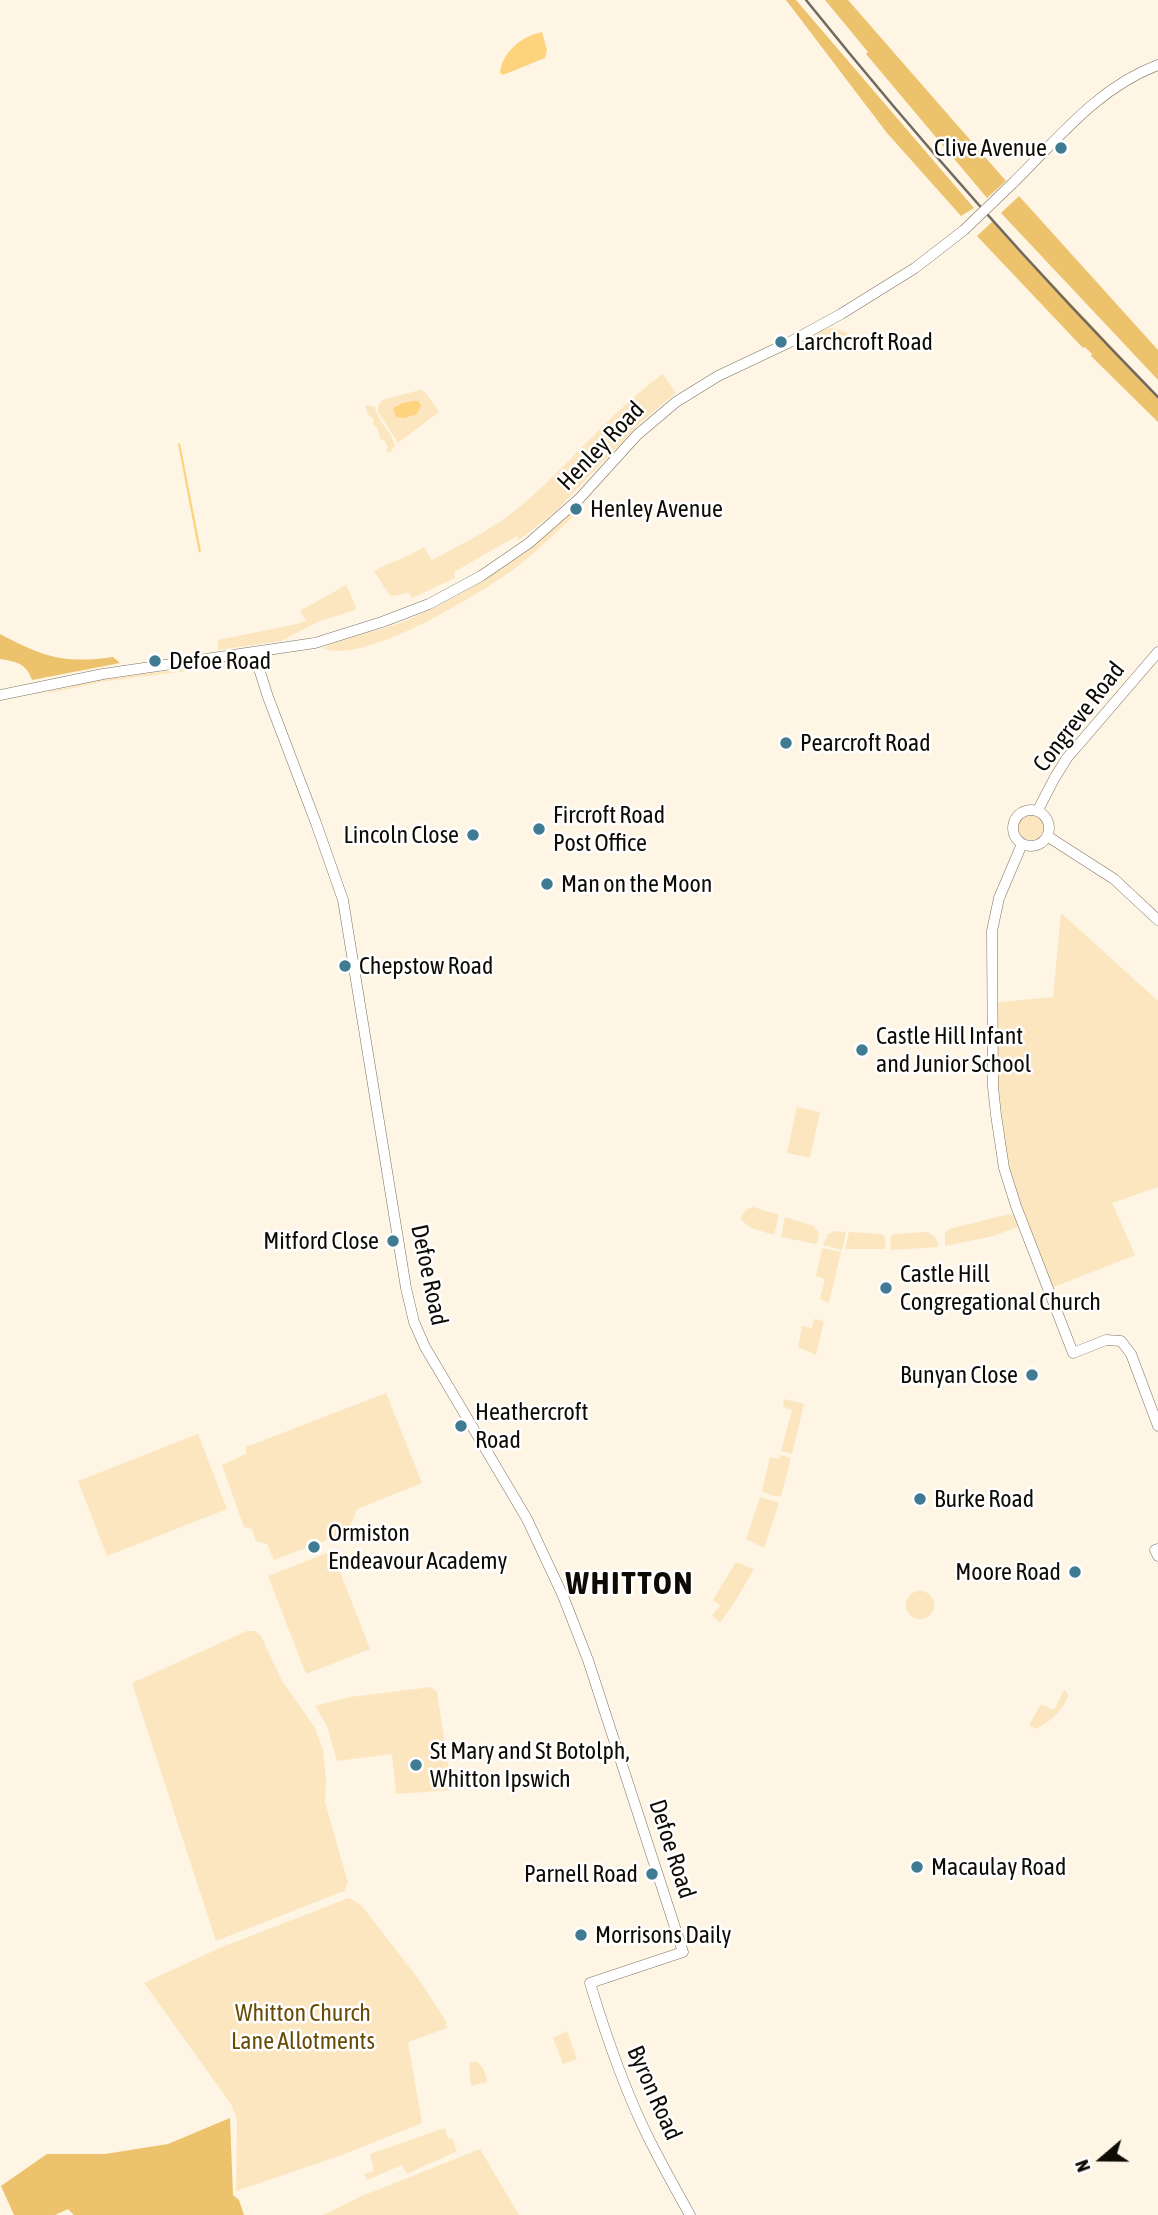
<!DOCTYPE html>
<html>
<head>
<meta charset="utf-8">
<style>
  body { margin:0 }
  #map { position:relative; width:1158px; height:2215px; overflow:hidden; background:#fef5e5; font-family:"Asap Condensed",sans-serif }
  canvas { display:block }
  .north { position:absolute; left:1067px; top:2124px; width:70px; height:70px; -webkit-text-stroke:5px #fff; paint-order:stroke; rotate:250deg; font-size:19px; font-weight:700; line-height:28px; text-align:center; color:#0e0b05 }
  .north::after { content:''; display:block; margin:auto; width:24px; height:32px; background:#0e0b05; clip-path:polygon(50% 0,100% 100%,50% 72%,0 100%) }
</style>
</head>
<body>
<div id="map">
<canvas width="1158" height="2215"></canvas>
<div class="north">N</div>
</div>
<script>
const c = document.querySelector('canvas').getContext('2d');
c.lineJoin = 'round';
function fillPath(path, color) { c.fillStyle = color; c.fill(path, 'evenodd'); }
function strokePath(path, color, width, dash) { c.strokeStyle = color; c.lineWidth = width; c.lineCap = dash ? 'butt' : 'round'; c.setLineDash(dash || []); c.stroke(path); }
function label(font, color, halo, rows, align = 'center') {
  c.font = font + ' "Asap Condensed",sans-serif'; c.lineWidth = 5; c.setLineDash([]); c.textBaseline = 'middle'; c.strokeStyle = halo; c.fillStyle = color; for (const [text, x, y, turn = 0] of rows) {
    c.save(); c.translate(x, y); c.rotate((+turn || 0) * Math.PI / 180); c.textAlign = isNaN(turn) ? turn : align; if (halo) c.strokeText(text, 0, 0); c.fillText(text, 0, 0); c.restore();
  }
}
const green = new Path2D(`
  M832,328l14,4 8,8 -23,-2 -17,8 -4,-9 13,-8z
  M663,374l13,19 -35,29 -85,89 -37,29 -2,-4 -63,36 1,6 -43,20 -3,-5 -19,3 -16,-25c17,-9 34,-14 50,-24l8,13c32,-17 65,-33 92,-57 49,-41 87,-92 139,-129z
  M420,390l5,2 14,20 -41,31 -20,-31v-6l4,-6z
  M365,405l10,2c3,16 17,24 20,39l-6,7 -3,-3 2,-3 -4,-7h-3l-4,-13 -4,-3 1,-3 -3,-5 -3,-1z
  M572,512l3,3c-19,17 -37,35 -57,51 -33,25 -156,101 -195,82 22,-11 57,-17 82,-27 64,-26 115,-64 167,-109z
  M346,585l10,22 -1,3 -35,11 -39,20 -63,9v-10l79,-16 9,-4 -6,-9z
  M187,668v3l-87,11 -49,11 -3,-1 52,-12z
  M1018 827a13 13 0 1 1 26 0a13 13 0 1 1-26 0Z
  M1061,913l97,88v186l-46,16 23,52 -86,34 -49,-146 -8,-140 61,-6z
  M797,1107l23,5 -10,46 -23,-5z
  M753,1207l26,8 -5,20 -23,-7 -11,-9 7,-10z
  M1009,1214l6,2 5,10 -27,10 -48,10v-13l4,-4z
  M785,1217l29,9 5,7 -2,11 -36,-7z
  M836,1231l10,1 -4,18 -19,-5 5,-11z
  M849,1232l32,2 4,3 1,12h-41z
  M928,1232l8,6 3,9 -48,3 -1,-12 4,-4z
  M822,1248l19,4 -12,51 -9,-4 5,-20 -9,-3z
  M814,1319l10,2 -8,34 -18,-8 4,-21 10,2z
  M386,1393l36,90 -65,26 -9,23 -74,28 -7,-16 -11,-3 -4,-12 -8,-2 -22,-62 24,-11v-7z
  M784,1399l20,5 -12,50 -11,-3 11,-41 -9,-3z
  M198,1434l29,75 -120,47 -29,-75z
  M780,1455l11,3 -10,38h-9l-10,-5 8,-34 9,2z
  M760,1497l19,6 -15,45 -18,-9z
  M332,1551l38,98 -64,25 -38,-98z
  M736,1562l18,7 -20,34 -14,20 -8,-8 8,-9 -7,-6z
  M906 1605a14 14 0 1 1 28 0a14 14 0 1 1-28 0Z
  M247,1631h8l6,5 20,43 34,49 8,21 3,31 -1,22 23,81 -4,8 -128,50 -84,-258z
  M431,1687l6,5 15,98 -56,4 -4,-40 -55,7 -10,-35 -12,-20 35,-9z
  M1064,1690l4,3v3c-6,16 -17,25 -32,33l-7,-4 12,-21 13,6z
  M349,1898l12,7 59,76 27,42 -2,1 2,4 -39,14 14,81 -80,32 -106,36 1,-71 -6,-16 -87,-121 78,-36z
  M567,2031l10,28 -14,5 -10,-26z
  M475,2061c9,4 11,14 12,21l-16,4 -2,-18 1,-5z
  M445,2128l3,11 4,-1 5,13 -50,23 -5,-9 -35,15 -3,-6 10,-3 -4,-17z
  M480,2149l39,66h-196l39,-19z`);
const forest = new Path2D(`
  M786,0h10l178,208 -13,8 -74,-83z
  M825,0h23l158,181 -19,17 -121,-144 2,-2z
  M1019,196l139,154v30l-157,-167z
  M993,221l165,175v26l-67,-66 1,-2 -7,-7 -2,1 -106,-112z
  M0,634c43,23 64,30 113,23l7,6 -88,17c-6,-17 -15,-18 -32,-21z
  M230,2118l3,77 6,5 5,15h-170l-6,-6 -13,6h-41l-13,-29 46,-32h58l63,-10z`);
const water = new Path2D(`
  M542,32l5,18 -2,8 -42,17 -3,-2c2,-21 22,-37 42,-41z
  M414,401h4l3,4 -4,9 -13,4 -8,-1 -3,-9 10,-5z
  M180,443l21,108 -2,2 -21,-109z`);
const secondary = new Path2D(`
  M1012,184c46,-45 85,-96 146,-119
  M254,653l14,44 48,126 27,77 63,388 8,34 11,25 102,172 36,77 25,64 95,292 -93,31c16,53 34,106 59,156 13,26 27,51 41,76
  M0,695l103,-21 212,-31 67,-21 47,-18 52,-28 48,-33 50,-44 58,-64 39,-33 42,-26 72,-34 51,-28 74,-46 49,-38
  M1013 828a18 18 0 1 1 36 0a18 18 0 1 1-36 0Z
  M1038,810l16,-31 13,-21 91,-106
  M1047,836l67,43 44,41
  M1022,844l-23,54 -7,33 1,156 3,28 8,53 12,38 57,147 33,-13 15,1 10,13 27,72
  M1158,1549l-3,1 3,6`);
const rail = new Path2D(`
  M806,0c111,138 228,271 352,397`);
const secondaryBridge = new Path2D(`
  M964,230l48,-46`);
const markers = [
  [1061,148,7,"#3f7c93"],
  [781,342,7,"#3f7c93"],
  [576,509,7,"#3f7c93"],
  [155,661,7,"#3f7c93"],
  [786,743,7,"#3f7c93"],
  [539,829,7,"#3f7c93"],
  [473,835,7,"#3f7c93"],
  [547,884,7,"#3f7c93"],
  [345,966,7,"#3f7c93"],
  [862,1050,7,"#3f7c93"],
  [393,1241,7,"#3f7c93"],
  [886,1288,7,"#3f7c93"],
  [1032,1375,7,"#3f7c93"],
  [461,1426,7,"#3f7c93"],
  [920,1499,7,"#3f7c93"],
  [314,1547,7,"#3f7c93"],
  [1075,1572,7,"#3f7c93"],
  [416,1765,7,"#3f7c93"],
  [917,1867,7,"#3f7c93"],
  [652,1874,7,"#3f7c93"],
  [581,1935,7,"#3f7c93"]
];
const poiNames = [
  ["Clive Avenue",1047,148,"right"],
  ["Larchcroft Road",795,342],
  ["Henley Avenue",590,509],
  ["Defoe Road",169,661],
  ["Pearcroft Road",800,743],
  ["Fircroft Road",553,815],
  ["Post Office",553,843],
  ["Lincoln Close",459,835,"right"],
  ["Man on the Moon",561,884],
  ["Chepstow Road",359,966],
  ["Castle Hill Infant",876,1036],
  ["and Junior School",876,1064],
  ["Mitford Close",379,1241,"right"],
  ["Castle Hill",900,1274],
  ["Congregational Church",900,1302],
  ["Bunyan Close",1018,1375,"right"],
  ["Heathercroft",475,1412],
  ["Road",475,1440],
  ["Burke Road",934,1499],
  ["Ormiston",328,1533],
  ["Endeavour Academy",328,1561],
  ["Moore Road",1061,1572,"right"],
  ["St Mary and St Botolph,",430,1751],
  ["Whitton Ipswich",430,1779],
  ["Macaulay Road",931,1867],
  ["Parnell Road",638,1874,"right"],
  ["Morrisons Daily",595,1935]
];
const streetNames = [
  ["Henley Road",601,446,-46],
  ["Congreve Road",1079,717,-52],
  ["Defoe Road",429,1275,78],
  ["Defoe Road",672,1849,72],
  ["Byron Road",654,2093,66]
];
const parkNames = [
  ["Whitton Church",303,2013],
  ["Lane Allotments",303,2041]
];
const districtNames = [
  ["WHITTON",630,1584]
];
fillPath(green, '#fbe6bf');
fillPath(forest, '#ecc26d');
fillPath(water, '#fdd37e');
strokePath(secondary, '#7c7361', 11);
strokePath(secondary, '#fff', 10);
strokePath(rail, '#706a60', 2.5);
strokePath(secondaryBridge, '#7c7361', 11, []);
strokePath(secondaryBridge, '#fff', 10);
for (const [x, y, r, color] of markers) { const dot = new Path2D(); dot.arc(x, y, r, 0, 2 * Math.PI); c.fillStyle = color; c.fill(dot); strokePath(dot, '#fff', 2.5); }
label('24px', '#0e0b05', '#fff', poiNames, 'left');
label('24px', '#0e0b05', '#fff', streetNames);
label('24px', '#674c06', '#fff', parkNames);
c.letterSpacing = '2px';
label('bold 32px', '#0e0b05', '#fff', districtNames);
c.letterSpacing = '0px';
</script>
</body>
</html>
